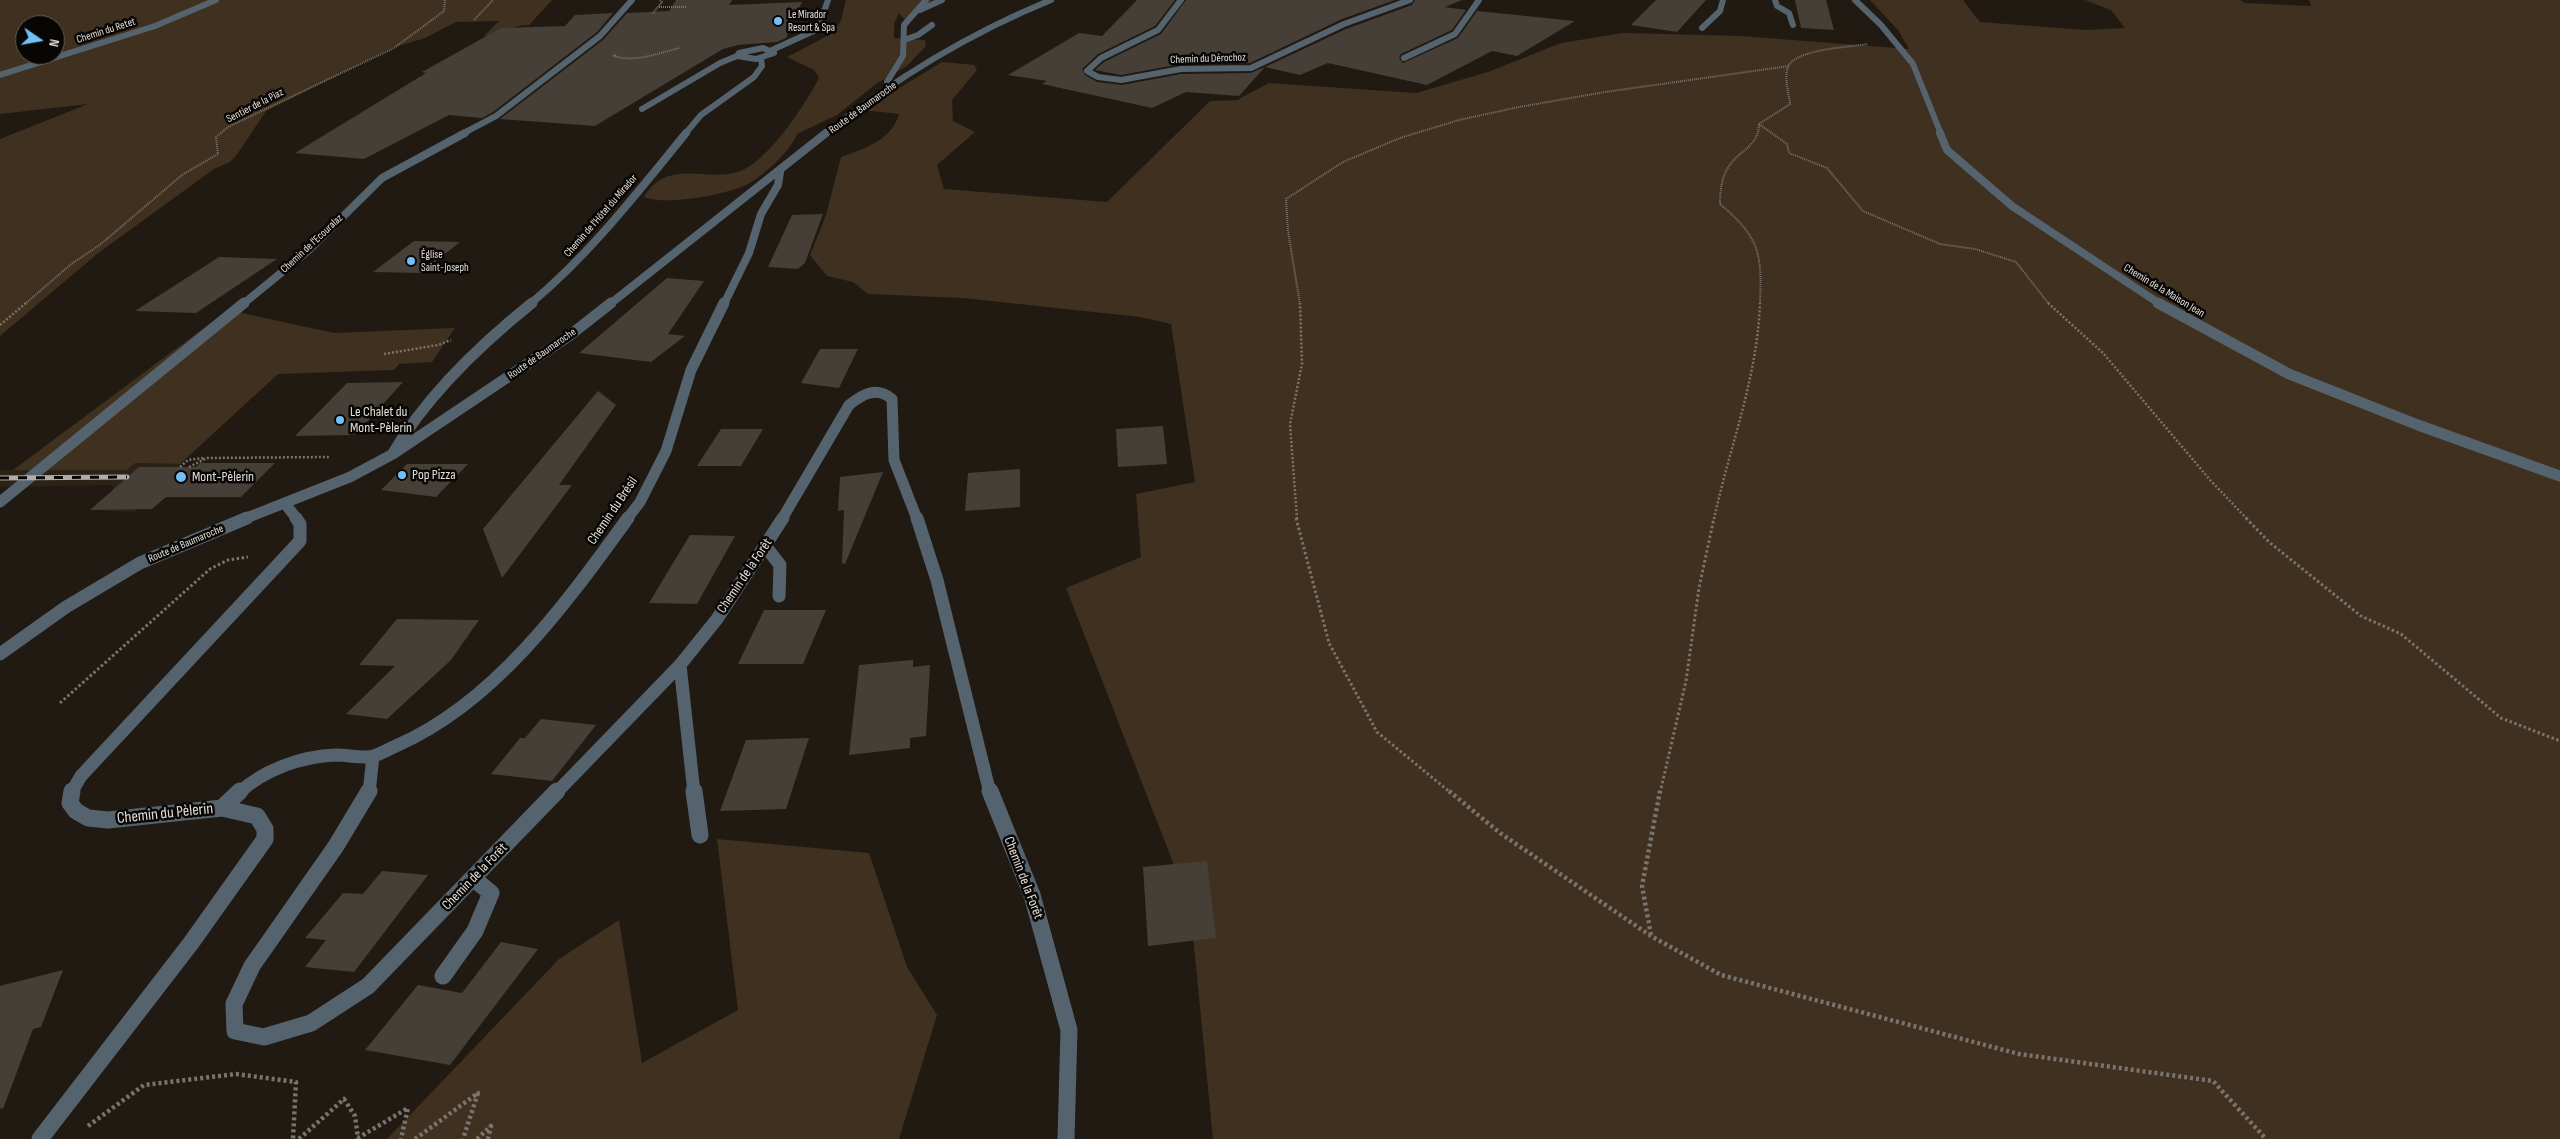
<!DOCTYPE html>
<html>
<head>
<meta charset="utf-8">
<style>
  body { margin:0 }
  #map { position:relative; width:2560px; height:1139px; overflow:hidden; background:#201a13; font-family:"Sofia Sans Condensed",sans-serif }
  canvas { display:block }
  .north { position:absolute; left:15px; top:15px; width:50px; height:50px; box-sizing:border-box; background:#080604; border:1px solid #605d5a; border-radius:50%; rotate:102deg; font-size:14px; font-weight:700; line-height:20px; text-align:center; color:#e3dfda }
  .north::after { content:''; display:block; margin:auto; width:18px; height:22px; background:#73c0f6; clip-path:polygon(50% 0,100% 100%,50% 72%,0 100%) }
</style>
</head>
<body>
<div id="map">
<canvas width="2560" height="1139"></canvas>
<div class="north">N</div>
</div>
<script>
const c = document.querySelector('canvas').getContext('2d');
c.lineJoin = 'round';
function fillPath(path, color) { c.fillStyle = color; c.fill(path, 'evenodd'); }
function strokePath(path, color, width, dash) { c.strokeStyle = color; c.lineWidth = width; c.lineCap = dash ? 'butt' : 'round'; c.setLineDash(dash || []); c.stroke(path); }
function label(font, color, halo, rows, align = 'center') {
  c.font = font + ' "Sofia Sans Condensed",sans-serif'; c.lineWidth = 5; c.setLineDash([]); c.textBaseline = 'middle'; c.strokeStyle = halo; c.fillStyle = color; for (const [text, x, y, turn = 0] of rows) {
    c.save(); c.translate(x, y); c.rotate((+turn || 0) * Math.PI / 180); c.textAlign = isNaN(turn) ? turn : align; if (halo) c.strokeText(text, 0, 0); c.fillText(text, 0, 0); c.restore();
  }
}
const built = new Path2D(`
  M134,463l46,1 -45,48 -30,-1 25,-21 -18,-1 2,-4 -114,2v-17h126z`);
const green = new Path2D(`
  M0,0h552l-23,25c-17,-1 -29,12 -45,11l15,-15 -43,1 -31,16 -34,10 -125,63 -28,42 -8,9 -16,7 -117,85 -97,82v-197l88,-35 -88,10zM25,25h30v30h-30z
  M846,0h86l-24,24 -9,-11 -5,10v15l31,2 1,6 -19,20 -31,18 -39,31 -40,19c-6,17 -35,43 -51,51 -21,10 -82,21 -102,12 24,-39 60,-15 94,-25 30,-10 67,-67 81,-94l-5,-8 -27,-13 46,-24 8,-13z
  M1870,0h93l17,22 106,8 39,-2 -14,-18 -26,-10h155l5,3 66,3 -2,-6h251v1139h-1347l-23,-233 -124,-318 75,-31 -5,-63 59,-12 -24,-158 -31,-7 -177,-19 -95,-4 -15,-12 -26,-6 -17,-21 16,-40 15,-58c23,-8 51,-17 58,-43l-36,-4 79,-48 32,3 3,5 -25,30 1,21 22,11 -38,33 7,24 163,13 103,-101 27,-1 32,-17 147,10 72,-21 73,-29 62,-10 118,3 168,13 -11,-19z
  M228,310l106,23 121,-5 -23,34 -33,2 -5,6 -116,4 -98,90 -45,-1 -9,7h-113z
  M717,839l152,14 38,114 30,48 -38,124h-512l172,-180 60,-39 23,143 96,-53z`);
const building = new Path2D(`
  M676,0h56l-3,5 73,-3 -16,36 -9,4 -39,3 -15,4 -128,77 -95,-7 103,-79 24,-27 42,-2z
  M1137,0h38l-20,26 -57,28 -16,15 3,6 12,7 25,3 59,-11 70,-1 14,-6 -26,29 -53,-4 -34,16 -110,-24 5,-3 -39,-6 71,-42 23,3z
  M1186,0h209l-53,19 -92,44 -69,1 -60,11 -26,-5 9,-8 57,-28z
  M1415,0h47l-17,7 21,3 -14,20 -51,24 -2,4 4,5 55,-25 19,-27 98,10 -58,35 -25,-5 -65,34 -99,-22 -28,12 -35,-8 81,-38 66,-24z
  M1656,0h50l-29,32 -46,-7z
  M1795,0h31l8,30 -33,-2z
  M613,13l-16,19 -104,80 -11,6 -33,-3 -85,44 -69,-6 131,-80 -4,-1 79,-44 64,-2 10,-11z
  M823,214l-18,49 -7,6 -30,-2 24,-52z
  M414,241l46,1 -39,31 -48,-1z
  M219,257l58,2 -81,54 -61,-2z
  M667,278l37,3 -36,53 17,2 -34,26 -72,-9z
  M820,349h38l-19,39 -38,-5z
  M403,382l-48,53 -60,1 52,-53z
  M598,391l18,14 -57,80h13l-70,93 -19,-49z
  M1163,426l4,38 -49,3 -2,-38z
  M721,429h42l-22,37h-44z
  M200,463h75l-34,34h-75l-14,12 -62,1 49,-43h57z
  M407,464h61l-32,33 -55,-7z
  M1020,469v38l-55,4 3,-38z
  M883,472l-38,92 -3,-1 2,-53 -6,1 2,-34z
  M690,535l45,1 -38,68 -48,-1z
  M764,610h62l-23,54h-65z
  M397,619l82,1 -28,40 -64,59 -41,-5 49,-48 -36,-1z
  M913,660v7l17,-2 -4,71 -16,2v10l-61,7 10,-90z
  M541,719l55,6 -44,56 -61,-7 29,-36h5z
  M809,738l-23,71 -66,2 26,-71z
  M1207,861l9,77 -68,8 -5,-79z
  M382,871l46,4 -74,97 -49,-5 21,-27 -21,-2 38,-45 20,1z
  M501,942l37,7 -88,116 -85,-15 53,-65 44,8z
  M63,970l-22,57 -8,2 -30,80 -3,-1v-122z`);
const pathFar3 = new Path2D(`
  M659,7h28
  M653,13l9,-11 -2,-2
  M474,20l19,-20
  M616,55l-2,1c22,7 44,-3 66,-8
  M1759,124l28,20 2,9 38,15 36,43 77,33 35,5 41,13 33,42
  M1759,124l31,-20c-1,-11 -7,-29 -1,-39 10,-16 61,-18 79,-21
  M1759,125c-1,20 -16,24 -27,37 -10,12 -12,27 -12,42 40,34 42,49 40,100
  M25,304l45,-39 31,-21 81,-69 36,-21 -2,-17 12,-10 166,-79 50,-37 1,-11
  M1300,304l-12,-73 -2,-32 57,-37 57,-24 59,-18 60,-13 86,-15 184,-26`);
const pathFar2 = new Path2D(`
  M2048,303l55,50 108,128 36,38
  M0,325l26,-22
  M384,354l54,-9 13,-5
  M180,467l8,-7 16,-2
  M189,467l18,-9 122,-1
  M1297,519l-7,-95 12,-60 -2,-61
  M1714,519c16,-74 43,-139 46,-216`);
const pathFar1 = new Path2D(`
  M1296,518l33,125 48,89 74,61
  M2246,518l23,24 92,74 40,18 100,84 59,23
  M60,703l150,-134 18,-9 20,-3
  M1660,793l26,-112 13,-93 15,-70`);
const path = new Path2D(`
  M1449,791l51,42 151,103 70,39 298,79 194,27 53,58
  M1651,935l-9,-49 18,-95
  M88,1126l56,-41 92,-11 60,8 -3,57
  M299,1139l45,-40 11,17 3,22 50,-30 -7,31
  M415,1139l63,-46 -15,46
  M477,1139l14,-13 -3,13`);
const minorFar4 = new Path2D(`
  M1181,0l-23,30 -57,28 -14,13 11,6 23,3 60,-11 70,-1 93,-44 66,-24
  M1775,0l2,6 12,7 4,12
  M1855,0l26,25 32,39 28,70
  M920,10l22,-10
  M1702,28l18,-17 3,-11
  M904,40l14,-5 14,-10
  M763,48l11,5 -18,6 -19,-3 2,-3z
  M772,50l46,-21 10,-29
  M1404,58l51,-24 24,-34
  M0,75l155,-49 61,-26
  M888,88l-1,-6 16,-26 1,-31 22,-25
  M642,109l78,-46 17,-7
  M462,134l34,-18 104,-80 32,-36
  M685,134l16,-19 53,-38 8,-11 -1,-8
  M825,134c68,-54 145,-101 226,-134`);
const minorFar3 = new Path2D(`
  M1940,133l7,17 65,56 148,98
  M243,304l66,-54 73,-72 83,-45
  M530,304c60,-50 107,-111 156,-171
  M610,304l216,-171
  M724,304l25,-51 12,-39 17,-29 2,-13`);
const minorFar2 = new Path2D(`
  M2158,303l131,71 129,51 142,51
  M393,453c33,-56 88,-109 139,-150
  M0,502l244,-199
  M286,505l11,14
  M244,519l106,-42 43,-23 176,-118 42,-33
  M627,519l13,-17 26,-51 25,-81 33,-67
  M782,519l67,-114c14,-11 27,-19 43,-6l2,61 23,59`);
const minorFar1 = new Path2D(`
  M917,518l20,62 53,213
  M766,547l14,18 -1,31
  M0,654l66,-47 74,-44 107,-45
  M680,665l14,128
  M71,793l10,-17 219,-235v-17l-4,-6
  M239,793c24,-23 63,-37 97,-38 12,0 27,4 38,1 8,-3 17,-8 24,-11 98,-43 169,-143 230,-227
  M369,793l4,-37
  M556,793l124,-128 37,-46 66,-101`);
const minor = new Path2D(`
  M369,791l-33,55 -84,120 -18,38 1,27 29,6 47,-14 57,-37 189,-195
  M694,791l6,44
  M990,791l42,104 37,135 -3,109
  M222,808l18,-17
  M443,976l32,-45 16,-38 -17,-14
  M40,1139l151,-196 74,-104v-10l-8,-13 -35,-8 -114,12 -20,-2 -12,-7 -6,-8 2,-12`);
const rail = new Path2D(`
  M0,478l127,-1`);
const markers = [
  [778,21,5,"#73c0f6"],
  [411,261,5,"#73c0f6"],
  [340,420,5,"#73c0f6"],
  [402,475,5,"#73c0f6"],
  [181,477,6,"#73c0f6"]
];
const farPoinames = [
  ["Le Mirador",788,15],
  ["Resort & Spa",788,28],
  ["Église",421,255],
  ["Saint-Joseph",421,268]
];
const farStreetnames = [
  ["Chemin du Retet",106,31,-18],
  ["Chemin du Dérochoz",1208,59,-2],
  ["Sentier de la Piaz",255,106,-27],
  ["Route de Baumaroche",863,108,-36],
  ["Chemin de l'Hôtel du Mirador",601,216,-49],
  ["Chemin de l'Ecouralaz",312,244,-43],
  ["Chemin de la Maison Jean",2164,291,31],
  ["Route de Baumaroche",542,354,-35],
  ["Route de Baumaroche",186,544,-23]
];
const poiNames = [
  ["Le Chalet du",350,412],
  ["Mont-Pèlerin",350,428],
  ["Pop Pizza",412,475],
  ["Mont-Pèlerin",192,477]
];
const streetNames = [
  ["Chemin du Brésil",613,511,-56],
  ["Chemin de la Forêt",745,576,-56],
  ["Chemin de la Forêt",475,877,-46],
  ["Chemin de la Forêt",1023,878,69]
];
const nearStreetnames = [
  ["Chemin du Pèlerin",165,814,-6]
];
fillPath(built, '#2c2216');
fillPath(green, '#40301f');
fillPath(building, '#453f37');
strokePath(pathFar3, '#79746e', 2, [1, 1]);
strokePath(pathFar2, '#79746e', 2.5, [2, 2]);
strokePath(pathFar1, '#79746e', 3, [2.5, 2.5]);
strokePath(path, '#79746e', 4.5, [3, 3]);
strokePath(minorFar4, '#55636e', 6);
strokePath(minorFar3, '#55636e', 8);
strokePath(minorFar2, '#55636e', 11);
strokePath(minorFar1, '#55636e', 13);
strokePath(minor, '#55636e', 17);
strokePath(rail, '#b1aca7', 5);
strokePath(rail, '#080604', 3, [9]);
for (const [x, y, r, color] of markers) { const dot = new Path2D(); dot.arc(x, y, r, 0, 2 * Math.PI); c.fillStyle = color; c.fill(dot); strokePath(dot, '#080604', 2); }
label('11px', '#e3dfda', '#080604', farPoinames, 'left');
label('11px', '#e3dfda', '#080604', farStreetnames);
label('14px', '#e3dfda', '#080604', poiNames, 'left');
label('14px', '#e3dfda', '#080604', streetNames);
label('16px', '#e3dfda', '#080604', nearStreetnames);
</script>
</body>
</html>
